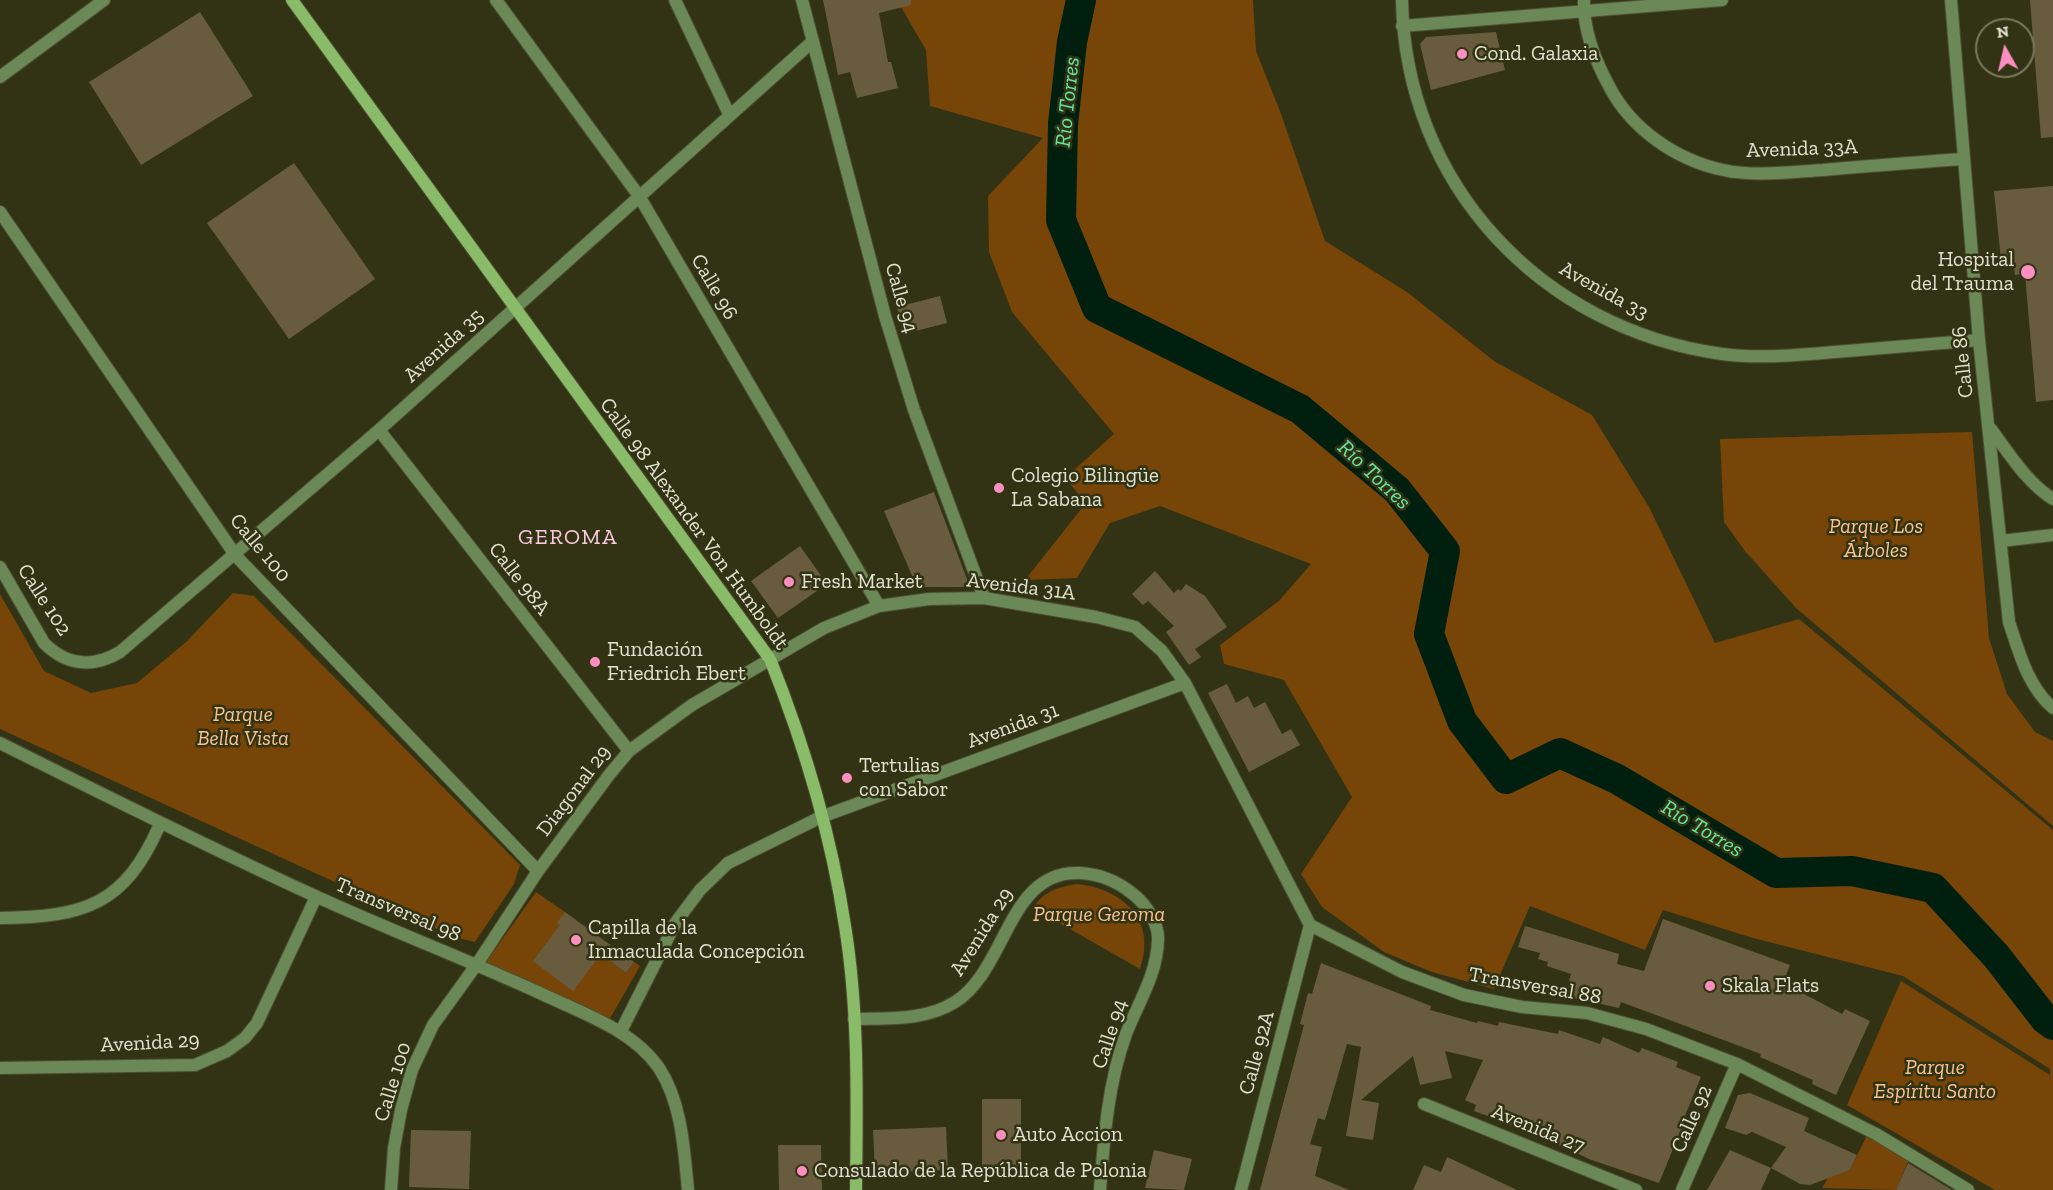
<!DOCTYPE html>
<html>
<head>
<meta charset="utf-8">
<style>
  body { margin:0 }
  #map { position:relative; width:2053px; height:1190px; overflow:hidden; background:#323314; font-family:"Zilla Slab",serif }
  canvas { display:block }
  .north { position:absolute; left:1975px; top:18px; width:60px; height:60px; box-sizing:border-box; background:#323314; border:2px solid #78795f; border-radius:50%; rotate:352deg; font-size:16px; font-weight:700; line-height:24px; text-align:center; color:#e1e2d0 }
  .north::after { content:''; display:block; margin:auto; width:21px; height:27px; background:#fd8ec0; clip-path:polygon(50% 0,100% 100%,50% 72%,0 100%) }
</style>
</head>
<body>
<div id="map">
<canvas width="2053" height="1190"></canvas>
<div class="north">N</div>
</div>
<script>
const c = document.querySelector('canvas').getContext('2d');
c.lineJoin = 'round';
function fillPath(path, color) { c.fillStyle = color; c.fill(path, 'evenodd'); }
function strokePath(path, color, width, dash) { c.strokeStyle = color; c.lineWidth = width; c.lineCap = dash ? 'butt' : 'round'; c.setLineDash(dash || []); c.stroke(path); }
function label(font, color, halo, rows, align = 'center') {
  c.font = font + ' "Zilla Slab",serif'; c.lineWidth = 5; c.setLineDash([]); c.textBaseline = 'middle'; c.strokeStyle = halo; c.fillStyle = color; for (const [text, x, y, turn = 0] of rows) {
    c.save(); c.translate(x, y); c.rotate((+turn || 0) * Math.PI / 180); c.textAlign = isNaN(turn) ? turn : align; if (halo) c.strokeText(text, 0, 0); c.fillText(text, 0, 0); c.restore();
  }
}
const green = new Path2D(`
  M897,0h356l3,51 25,63 44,127 82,51 87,69 98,54 57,92 66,136 84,-24 254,211v360h-58l-148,-85 54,-124 149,94v-6l-147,-93 -150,-38 -90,-28 -18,40 -115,-44 -36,83 -62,-17 -48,-20 -62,-45 -21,-33 51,-77 -68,-117 -60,-16 -4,-19 59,-44 32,-37 -151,-58 -50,17 -33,55 -52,2 61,-77 -21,-25 49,-44 -102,-122 -23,-60 -1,-56 55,-58 -113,-32 -4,-56z
  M1972,432l17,206 18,56 28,38 18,9v85l-257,-218 -51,-57 -21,-29 -4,-83z
  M233,593l21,3 266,269 -6,19 -39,58 -20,-5 -455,-208v-135l44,77 47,22 46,-10 49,-41z
  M1077,884c47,5 80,37 63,85l-107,-61c11,-17 25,-21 44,-24z
  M536,892l29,20 36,42 25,19 8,-11 6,4 -32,56 -122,-60z
  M1867,1135l43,22 -14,33 -74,-2 6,-10 22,-8z`);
const river = new Path2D(`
  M1081,0l-9,42 -9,82 -2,96 36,88 203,101 97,81 48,61 -16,83 33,87 44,58 54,-26 57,26 159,94 76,-2 81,17 64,69 48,62 8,6`);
const building = new Path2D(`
  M823,0h88v5l-32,8 9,49h3l7,26 -41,10 -7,-26 -12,3z
  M2030,0h23v137l-12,1z
  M200,12l53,84 -112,69 -52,-83z
  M1496,32l9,38 -74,20 -11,-46 6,-7z
  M294,163l81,116 -86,60 -82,-116z
  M2053,186v214l-17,2 -11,-128 -10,1 -2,-16 -12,1 -7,-69z
  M940,296l7,27 -43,11 -7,-27z
  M934,492l36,95h-53l-33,-76z
  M800,546l27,38 -49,34 -27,-37z
  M1155,571l19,22 4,-4 3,2 5,-7 19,12 22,31 -32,22 6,8 -12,8 -23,-33 8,-6 -26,-25 -5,4 -11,-11z
  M1227,684l9,19 12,-7 6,12 11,-6 17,32 9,-5 9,16 -51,27 -41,-79z
  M565,912l69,50 -8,11 -25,-19 -28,37 -40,-30 27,-36 -3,-2z
  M1663,919l127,46 -7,18 59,31 3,-5 25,12 -34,74 -24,-11 1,-4 -53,-23 1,-3 -140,-52 -2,6 -54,-12 6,-22 -24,-8 1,-4 -10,-3 2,-6 -22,-6 7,-21 94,28 -2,10 27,7z
  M1321,963l110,43 -1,4 47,13 1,-2 20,5 1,-4 59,12 1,-4 41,14 3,-7 36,16 3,-5 36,14 -2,5 25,10 -17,41 6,2 -6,14 -4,-2 -21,51 -70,-24 -53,-25 -62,-23 2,-6 -11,-5 18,-40 -38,-9 7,27 -32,7 -7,-29 -52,44 18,3 -6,37 -27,-4 15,-89 -14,-3 -22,76 -7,-2 -8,26 12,3 -7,29 34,14h-89l44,-165 -4,-1 8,-31 4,1z
  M1750,1093l59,25 -5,13 53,24 -7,15 -40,15 -10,-1 -29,-16 -10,22h-54l23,-40 41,18 15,-21 -34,-15 -6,3 -21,-7 13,-33z
  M982,1099h39v72h-39z
  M946,1127l2,43 -73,3 -2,-43z
  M411,1130l60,1 -2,58 -60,-2z
  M778,1145h43l1,45h-43z
  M1154,1150l38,9 -8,31 -39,-2z
  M1447,1157l13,6 57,27h-104l11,-25 17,7z
  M1908,1163l44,27h-56z`);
const street = new Path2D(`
  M496,0l143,196 240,410
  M675,0l54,114
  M802,0l83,316 29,94 70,188
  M1402,0c3,184 139,329 320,354 36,5 76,1 113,-2 48,-4 96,-8 144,-12
  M1584,0c-1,30 11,60 25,86 22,43 67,74 114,84 32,7 68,2 100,0 47,-4 94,-8 141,-11
  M1951,0l28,340 30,282c10,30 19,65 44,86
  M1402,26l320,-26
  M0,77l104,-77
  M0,212l236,344 302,315
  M1990,428c19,25 36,54 63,71
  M379,430l250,321
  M2001,541l52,-6
  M0,567l44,76c23,23 49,25 76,9l259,-222 434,-389
  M0,743c104,52 208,104 313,152 76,35 153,64 229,99 40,19 91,36 117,74 23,35 25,82 29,122
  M0,918c85,-1 125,-13 160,-94
  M854,1019c34,-1 71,2 101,-17 52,-32 53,-133 125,-129 21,1 37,8 53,21 13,10 26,30 25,46 -1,35 -20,63 -32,94 -18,49 -22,104 -26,156
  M621,1031l55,-109 24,-32 28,-27 93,-46 364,-134
  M0,1068l195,-3 32,-14 18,-13 12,-15 59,-126
  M1424,1104l212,86
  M391,1190l3,-42 7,-38 11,-40 21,-45 44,-61 61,-93 71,-96 20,-24 63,-46 132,-77 55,-22 50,-7 55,-1 112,19 39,10 27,24 23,32 125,242 92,47 62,23 58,12 65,6 59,16 91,35 139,70 92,56
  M1241,1190l69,-265
  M1682,1190l55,-126`);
const secondary = new Path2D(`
  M292,0l478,659c34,85 61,175 75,267 14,86 12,177 11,264`);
const markers = [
  [1462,54,6,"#fd8ec0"],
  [2028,272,8,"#fd8ec0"],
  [999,488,6,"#fd8ec0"],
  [789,582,6,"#fd8ec0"],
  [595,662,6,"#fd8ec0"],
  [847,778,6,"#fd8ec0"],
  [576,940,6,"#fd8ec0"],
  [1710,986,6,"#fd8ec0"],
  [1001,1135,6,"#fd8ec0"],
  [802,1171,6,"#fd8ec0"]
];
const poiNames = [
  ["Cond. Galaxia",1474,54],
  ["Hospital",2014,260,"right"],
  ["del Trauma",2014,284,"right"],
  ["Colegio Bilingüe",1011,476],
  ["La Sabana",1011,500],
  ["Fresh Market",801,582],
  ["Fundación",607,650],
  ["Friedrich Ebert",607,674],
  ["Tertulias",859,766],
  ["con Sabor",859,790],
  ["Capilla de la",588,928],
  ["Inmaculada Concepción",588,952],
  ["Skala Flats",1722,986],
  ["Auto Accion",1013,1135],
  ["Consulado de la República de Polonia",814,1171]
];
const streetNames = [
  ["Avenida 33A",1802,149,-2],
  ["Calle 96",714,287,60],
  ["Avenida 33",1604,291,29],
  ["Calle 94",901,298,74],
  ["Avenida 35",444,346,-42],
  ["Calle 86",1963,362,-96],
  ["Calle 98 Alexander Von Humboldt",694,524,54],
  ["Calle 100",260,548,50],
  ["Calle 98A",519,579,52],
  ["Avenida 31A",1021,587,7],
  ["Calle 102",44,600,57],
  ["Avenida 31",1013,726,-20],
  ["Diagonal 29",574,791,-53],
  ["Transversal 98",398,910,23],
  ["Avenida 29",982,932,-58],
  ["Transversal 88",1535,986,10],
  ["Calle 94",1110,1034,-72],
  ["Avenida 29",150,1043,-3],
  ["Calle 92A",1257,1053,-75],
  ["Calle 100",393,1082,-73],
  ["Calle 92",1692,1119,-66],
  ["Avenida 27",1538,1129,22]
];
const parkNames = [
  ["Parque Los",1876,527],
  ["Árboles",1876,551],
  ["Parque",243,715],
  ["Bella Vista",243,739],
  ["Parque Geroma",1099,915],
  ["Parque",1935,1068],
  ["Espíritu Santo",1935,1092]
];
const waterNames = [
  ["Río Torres",1068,102,-84],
  ["Río Torres",1374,475,43],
  ["Río Torres",1702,829,31]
];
const neighbourhoodNames = [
  ["GEROMA",568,538]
];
fillPath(green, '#774508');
strokePath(river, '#001f0f', 30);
fillPath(building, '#695c3e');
strokePath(street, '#4e4f32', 14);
strokePath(secondary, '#4e4f32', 14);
strokePath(street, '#6a8957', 12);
strokePath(secondary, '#89bb69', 12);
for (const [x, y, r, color] of markers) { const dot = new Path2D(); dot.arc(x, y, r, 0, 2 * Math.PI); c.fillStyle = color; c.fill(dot); strokePath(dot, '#323314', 2); }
label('21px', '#e1e2d0', '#323314', poiNames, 'left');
label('21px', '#e1e2d0', '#323314', streetNames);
label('italic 21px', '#fbc391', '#323314', parkNames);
label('italic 22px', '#64e6a2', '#323314', waterNames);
c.letterSpacing = '1.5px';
label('22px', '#facadd', '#323314', neighbourhoodNames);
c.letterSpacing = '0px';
</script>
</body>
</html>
